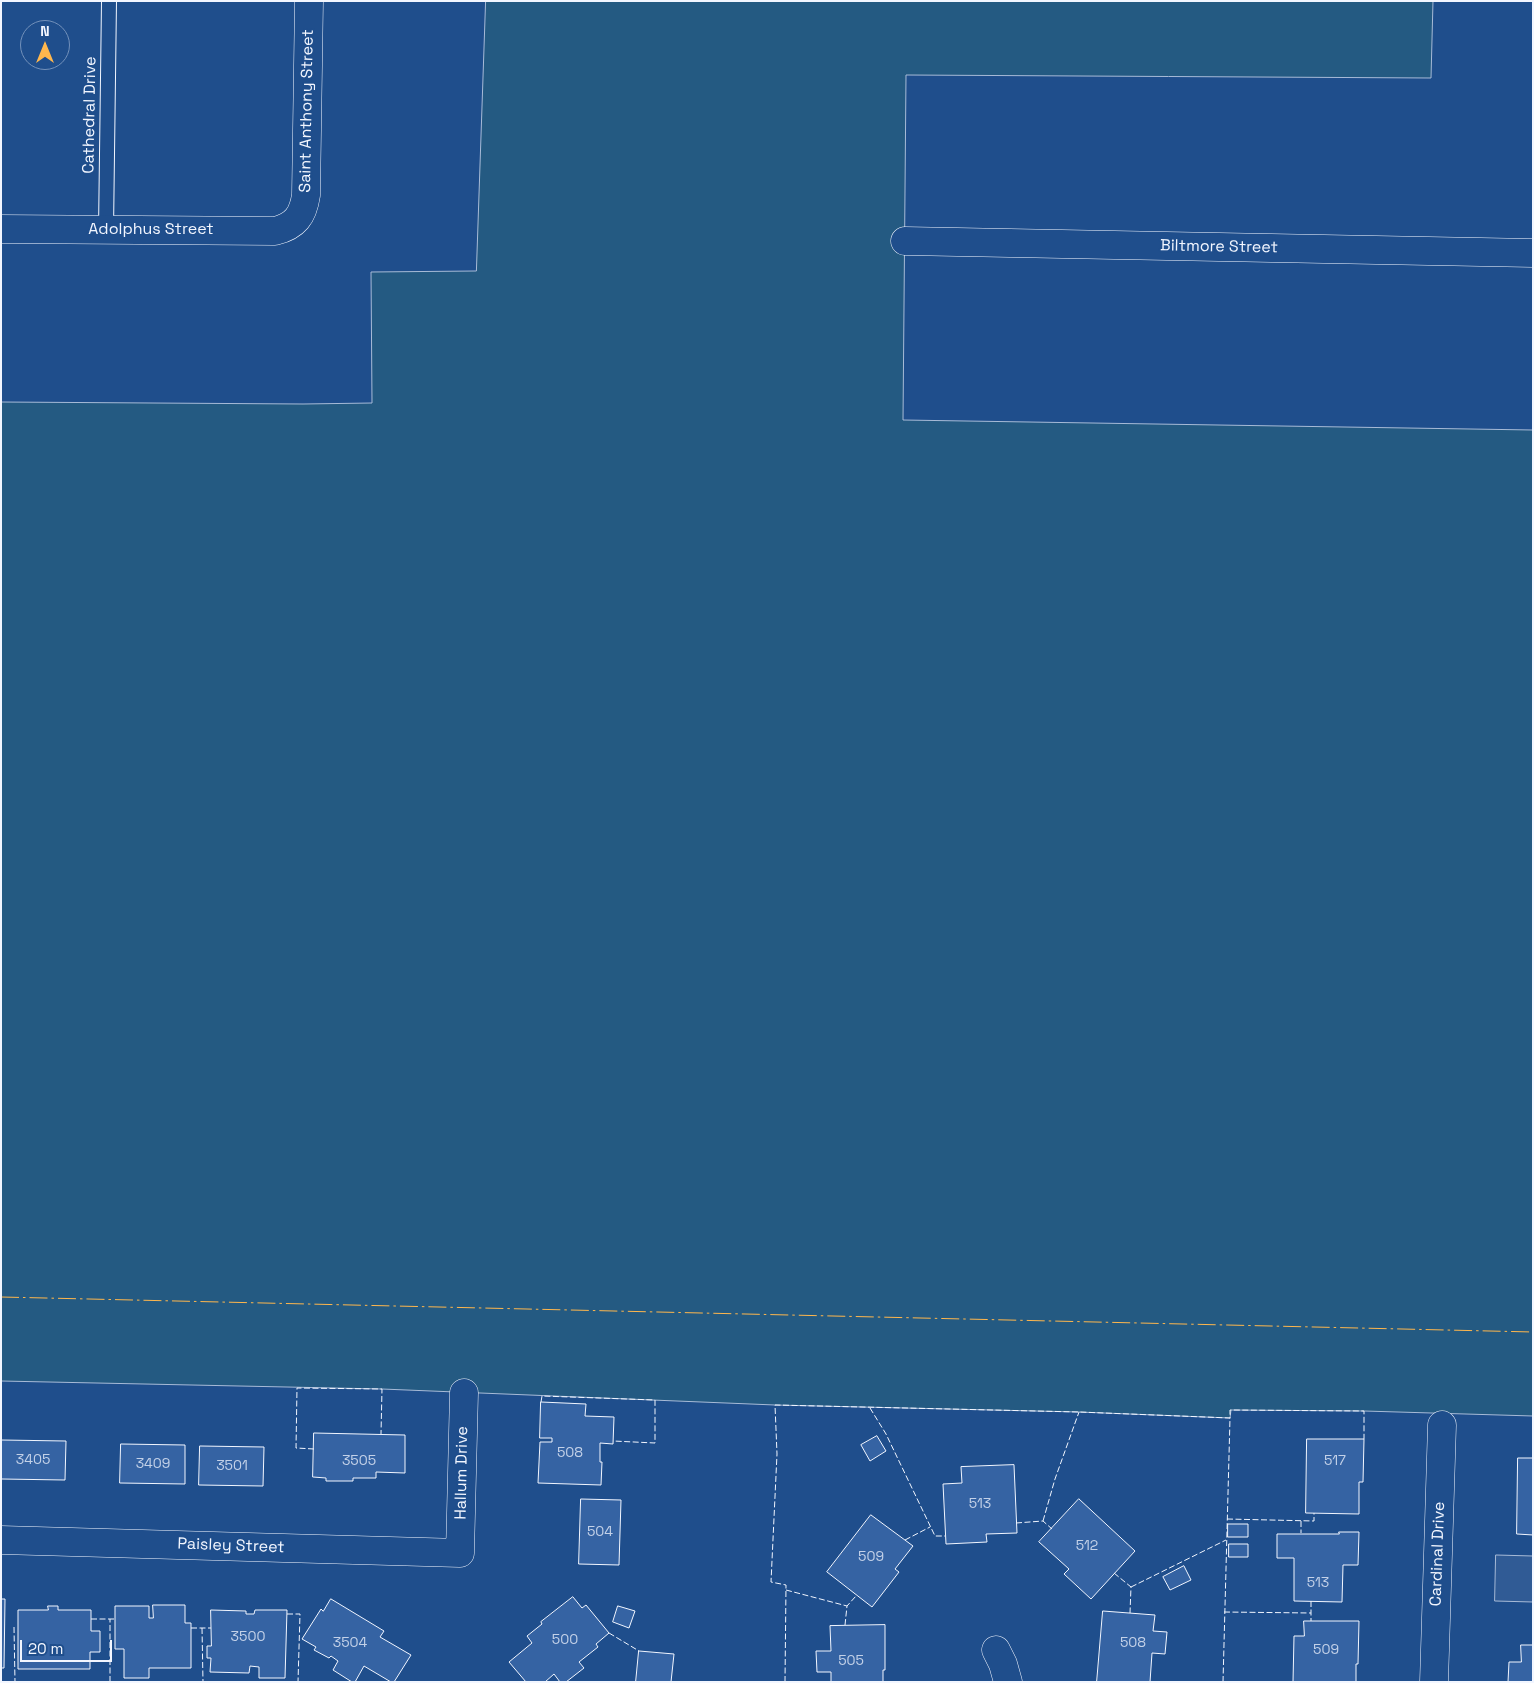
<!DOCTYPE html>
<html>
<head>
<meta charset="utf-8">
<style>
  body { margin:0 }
  #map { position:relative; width:1534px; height:1683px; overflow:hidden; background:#1f4e8c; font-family:"Space Grotesk",sans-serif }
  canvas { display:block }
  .frame { position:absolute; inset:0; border:2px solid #f2f6ff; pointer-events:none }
  .north { position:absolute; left:20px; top:20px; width:50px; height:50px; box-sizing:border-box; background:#1f4e8c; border:1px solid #7391ba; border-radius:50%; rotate:0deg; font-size:14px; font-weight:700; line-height:20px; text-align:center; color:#f2f6ff }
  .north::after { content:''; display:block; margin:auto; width:18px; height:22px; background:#ffb74d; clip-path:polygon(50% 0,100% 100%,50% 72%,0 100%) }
  .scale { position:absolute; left:20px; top:1640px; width:92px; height:22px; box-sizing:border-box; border:2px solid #f2f6ff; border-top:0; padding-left:6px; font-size:15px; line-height:18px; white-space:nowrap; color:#f2f6ff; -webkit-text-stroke:4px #1f4e8c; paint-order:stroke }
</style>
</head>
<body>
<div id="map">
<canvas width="1534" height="1683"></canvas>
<div class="frame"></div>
<div class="north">N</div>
<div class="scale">20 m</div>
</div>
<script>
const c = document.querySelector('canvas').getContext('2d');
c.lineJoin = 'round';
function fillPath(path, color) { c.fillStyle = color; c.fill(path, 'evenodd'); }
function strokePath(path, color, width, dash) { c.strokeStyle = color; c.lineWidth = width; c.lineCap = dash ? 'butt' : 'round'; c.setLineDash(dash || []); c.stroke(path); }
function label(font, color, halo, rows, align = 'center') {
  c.font = font + ' "Space Grotesk",sans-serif'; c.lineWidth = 4; c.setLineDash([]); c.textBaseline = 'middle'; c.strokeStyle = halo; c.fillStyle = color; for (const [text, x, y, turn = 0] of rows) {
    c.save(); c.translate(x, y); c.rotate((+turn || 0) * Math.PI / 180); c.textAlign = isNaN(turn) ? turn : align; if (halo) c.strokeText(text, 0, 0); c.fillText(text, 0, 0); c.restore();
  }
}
const green = new Path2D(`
  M486,1h947l-2,77 -525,-3 -3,345 630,10v986l-169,-5 -133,-1 -1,8 -151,-6 -304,-7 -393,-16 -381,-8v-979l302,2 69,-1 -1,-131 105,-1z`);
const parking = new Path2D(`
  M1496,1555l37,1v46l-38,-1z`);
const building = new Path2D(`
  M541,1402l45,2 -1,12 29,1 -1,27 -13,-1v19h2l-1,23 -63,-2 2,-41h12v-4h-12z
  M314,1433l91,2v38l-29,-1v6h-23v3h-27v-3l-13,-1z
  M877,1436l9,15 -16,10 -9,-16z
  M1307,1439h57l-1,43h-4v32l-53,-1z
  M1,1440l65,1 -1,39 -64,-1z
  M121,1444l64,1v39l-65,-1z
  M200,1446l64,1 -1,39 -64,-1z
  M1518,1458h15v77l-16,-1z
  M1014,1465l3,68 -31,1 1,8 -41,2 -3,-60 19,-1 -1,-16z
  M581,1499l40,1 -2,65 -40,-1z
  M1079,1499l56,52 -44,48 -27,-25 5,-5 -30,-27z
  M871,1515l42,31 -18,23 4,3 -27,35 -45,-35z
  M1228,1524h20v13h-20z
  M1339,1532h20l-1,33h-15l-1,37 -48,-1v-43h-17v-24h62z
  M1229,1544h19v13h-19z
  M1184,1566l7,14 -21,10 -7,-13z
  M573,1597l9,11 4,-3 23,28 -13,11 2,3 -19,15 5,6 -18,14h-6l-6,-8 -9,8h-19l-17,-20 23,-19 -5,-7 15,-12 -1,-2z
  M1,1599h4l-1,69h-3z
  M331,1599l53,32 -4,6 31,18 -17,27h-3l-27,-16 -9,16h-3l-19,-12 5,-9 -7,-5 -2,2 -15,-8 2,-3 -14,-8 19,-30 2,2z
  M153,1605h32v18h6v45h-42v10h-25v-29h-9v-43h34v12h4z
  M48,1606h10v4h33v21h9v21h-10v17h-72v-59h30z
  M618,1606l17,5 -6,17 -16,-6z
  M211,1610l35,1v3h8l1,-4h32l-2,68h-26v-11l-9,-1 -1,7 -39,-1 1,-14h-4v-12h4z
  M1103,1611l52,4 -2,16 14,1 -2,22 -13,-1 -2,29h-53z
  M1304,1621h55l-1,43h-2v18h-63l1,-46h10z
  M885,1625v45h-2v12h-52v-10h-14l-1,-21h15l-1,-25z
  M1521,1645h12v37h-25l1,-20h12z
  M639,1651l35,3 -3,28h-35z`);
const service = new Path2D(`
  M106,230l3,-229`);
const minor = new Path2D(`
  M1,229l274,2c20,-5 28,-15 31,-36l3,-194
  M905,241l628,12
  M1,1540l459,13 4,-160
  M996,1650l7,14 5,18
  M1434,1682l8,-257`);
const fence = new Path2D(`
  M541,1402l1,-6 113,4v43l-42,-2
  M870,1408l16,26 49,102h10
  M314,1449l-18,-1 1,-60 85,1 -1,45
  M1227,1519l87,2v-8
  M1043,1521l12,-42 24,-67
  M1301,1521v12
  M1016,1523l27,-2 9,8
  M905,1540l25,-13
  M1114,1573l17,14 -1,26
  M1131,1587l95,-47
  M786,1590l61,16
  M1311,1601v20
  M1224,1612l87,1
  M287,1614h13l-2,68
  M91,1619h24
  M845,1625l2,-19 9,-10
  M14,1627l1,55
  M191,1628h20
  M202,1628l1,54
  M609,1633l30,18
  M110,1682v-63
  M785,1682l1,-97 -15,-3 6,-128 -2,-49 304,7 151,6v-8l134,1v28
  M1223,1682l7,-264`);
const power = new Path2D(`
  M1,1297l1532,35`);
const numberNames = [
  ["508",570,1453],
  ["3405",33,1460],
  ["3505",359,1461],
  ["517",1335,1461],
  ["3409",153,1464],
  ["3501",232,1466],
  ["513",980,1504],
  ["504",600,1532],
  ["512",1087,1546],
  ["509",871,1557],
  ["513",1318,1583],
  ["3500",248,1637],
  ["500",565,1640],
  ["3504",350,1643],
  ["508",1133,1643],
  ["509",1326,1650],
  ["505",851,1661]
];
const streetNames = [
  ["Saint Anthony Street",307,111,-89],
  ["Cathedral Drive",90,115,-89],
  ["Adolphus Street",151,230],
  ["Biltmore Street",1219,247,1],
  ["Hallum Drive",462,1473,-89],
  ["Paisley Street",231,1546,2],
  ["Cardinal Drive",1438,1554,-88]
];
fillPath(green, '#245a82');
strokePath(green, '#a8bbd7', 1);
fillPath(parking, '#305b95');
strokePath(parking, '#a8bbd7', 1);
fillPath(building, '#3563a3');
strokePath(building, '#f2f6ff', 1);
strokePath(service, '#f2f6ff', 16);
strokePath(minor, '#f2f6ff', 29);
strokePath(service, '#1f4e8c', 14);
strokePath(minor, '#1f4e8c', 28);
strokePath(fence, '#f2f6ff', 1, [6, 2.5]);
strokePath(power, '#ffb74d', 1, [18, 4, 2.5, 4]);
label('14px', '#c3d1e8', null, numberNames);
label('16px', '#f2f6ff', '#1f4e8c', streetNames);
</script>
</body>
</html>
